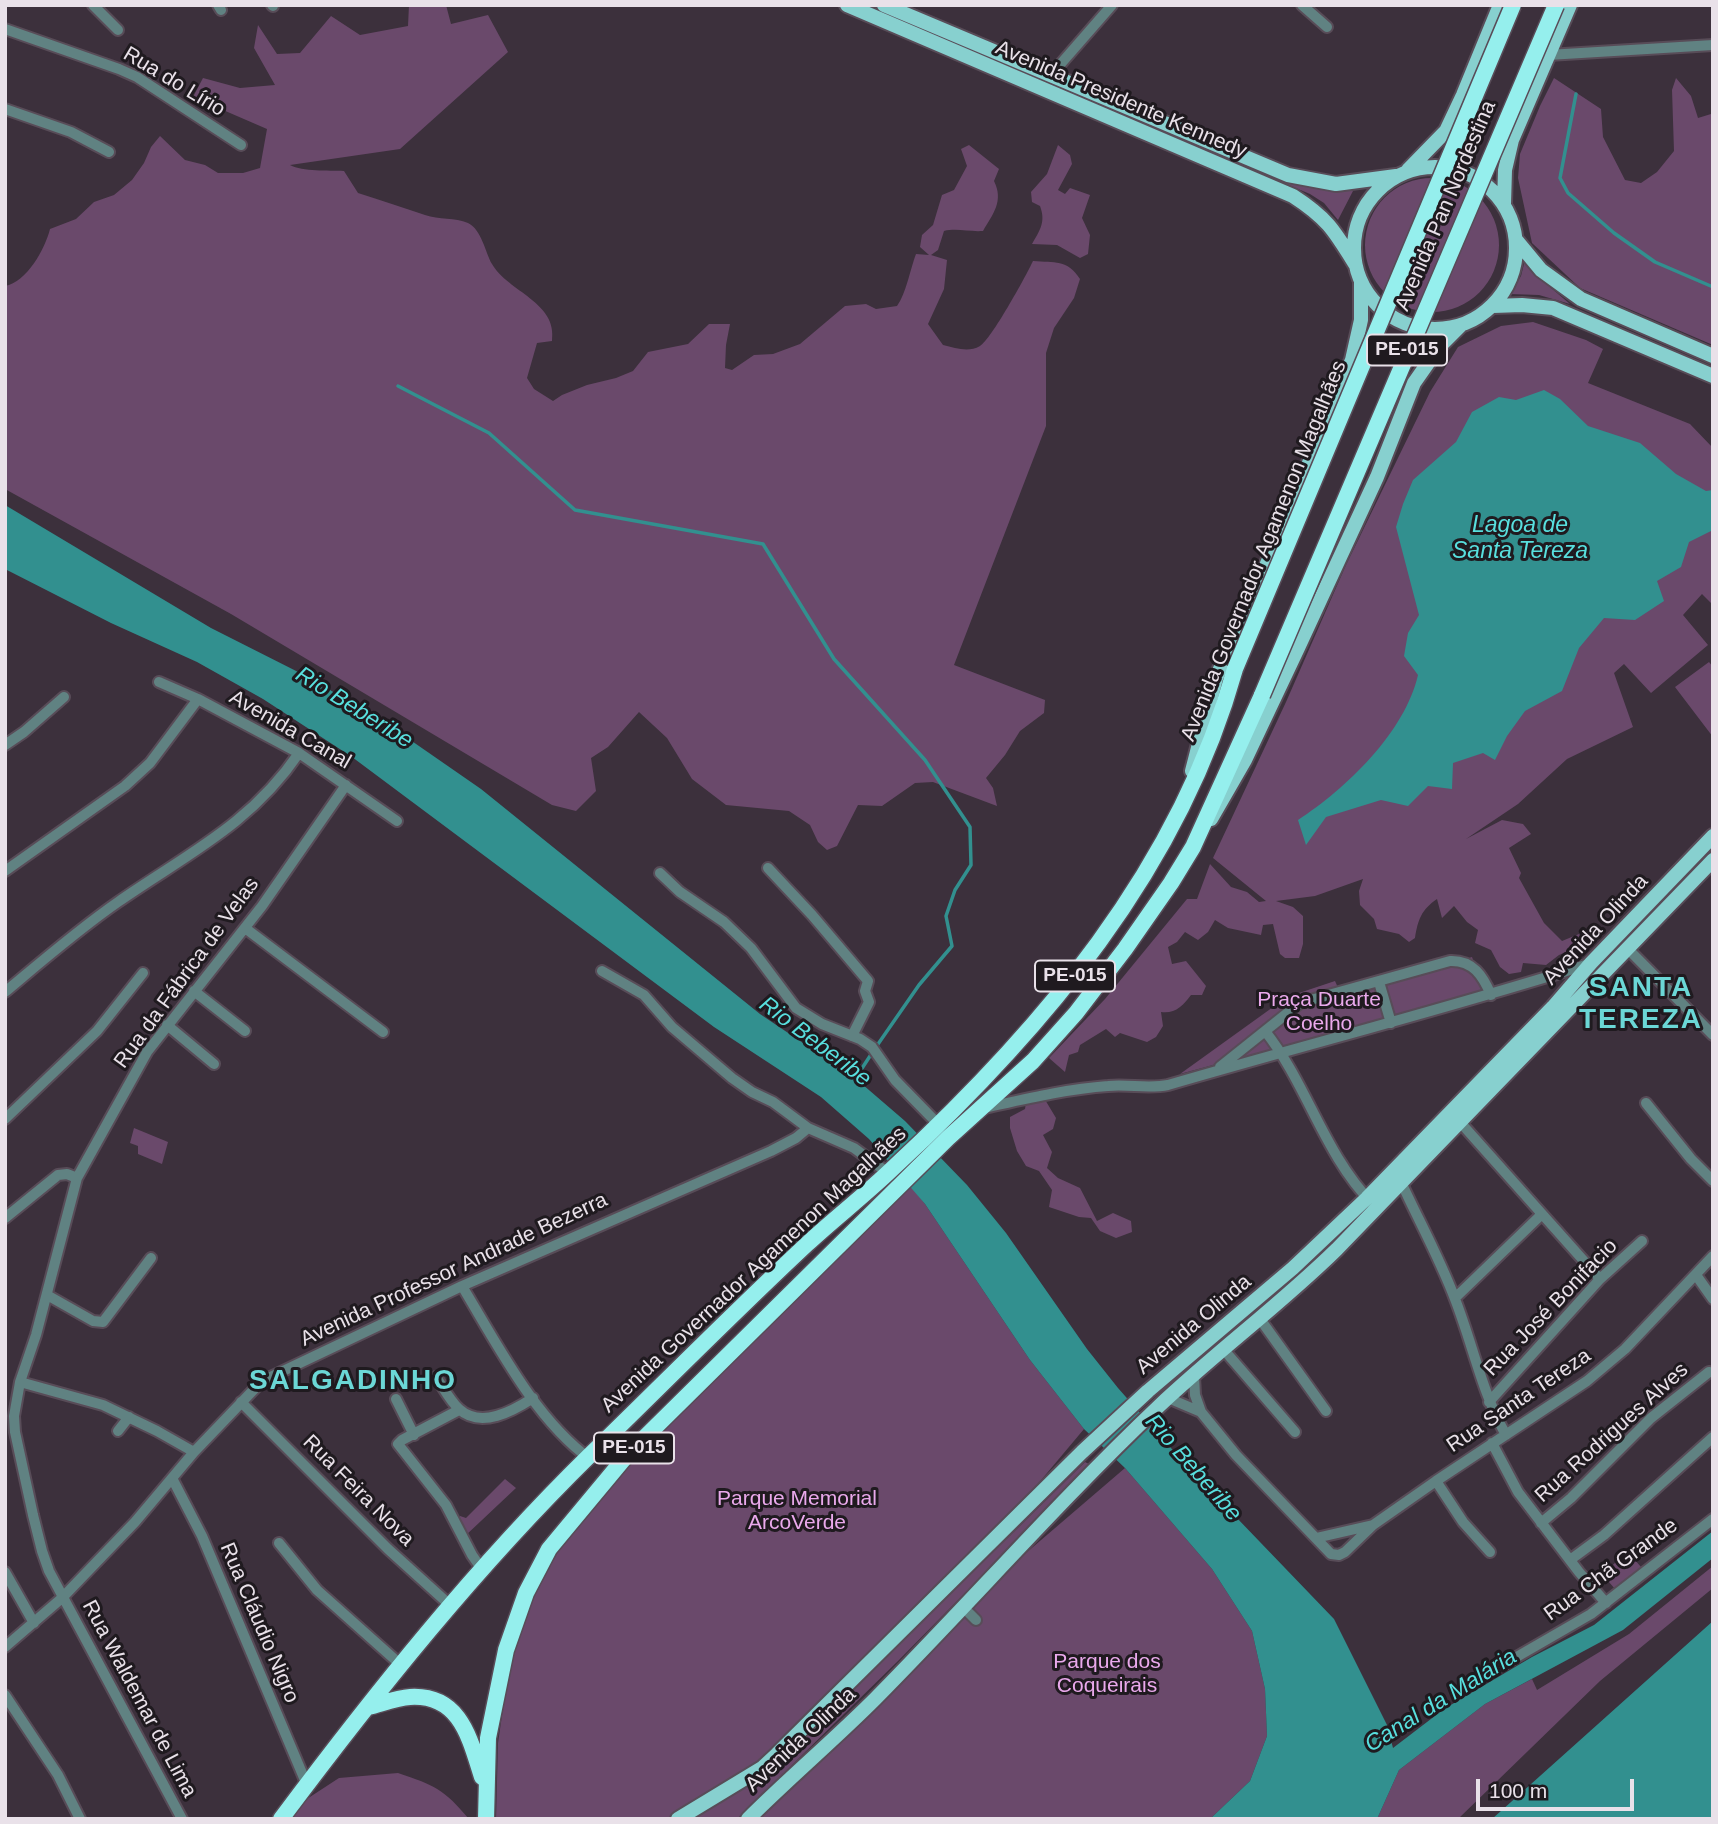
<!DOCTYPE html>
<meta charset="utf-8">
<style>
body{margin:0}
#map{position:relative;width:1718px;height:1824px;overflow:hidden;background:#3c303c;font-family:Helvetica,sans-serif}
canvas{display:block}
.frame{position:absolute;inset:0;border:7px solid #e9e1e9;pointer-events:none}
.scale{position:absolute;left:1476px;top:1779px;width:158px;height:32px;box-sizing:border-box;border:4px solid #e9e1e9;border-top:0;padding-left:9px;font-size:21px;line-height:24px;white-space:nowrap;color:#e9e1e9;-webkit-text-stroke:5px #1f1a1f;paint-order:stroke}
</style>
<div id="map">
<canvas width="1718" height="1824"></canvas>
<div class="frame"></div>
<div class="scale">100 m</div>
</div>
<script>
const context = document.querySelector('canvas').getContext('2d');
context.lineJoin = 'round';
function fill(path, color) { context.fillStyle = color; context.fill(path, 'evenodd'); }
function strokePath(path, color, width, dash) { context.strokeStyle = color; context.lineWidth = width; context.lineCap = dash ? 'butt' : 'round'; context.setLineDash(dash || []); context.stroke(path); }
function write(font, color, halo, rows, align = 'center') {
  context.font = font + ' Helvetica,sans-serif'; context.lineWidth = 6; context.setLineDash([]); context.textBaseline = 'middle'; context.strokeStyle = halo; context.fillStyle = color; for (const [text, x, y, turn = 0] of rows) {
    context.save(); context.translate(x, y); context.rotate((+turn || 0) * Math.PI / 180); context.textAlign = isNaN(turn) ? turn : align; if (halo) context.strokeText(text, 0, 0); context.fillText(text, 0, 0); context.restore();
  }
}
const green = new Path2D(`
 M409,5H446L451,24L488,15L508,52L400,149L290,165C303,172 328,170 344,171L358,193C381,200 403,208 425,215C439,220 455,217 468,223C482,230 485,252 492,264C508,292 558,302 552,341L537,343L527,378L534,389L553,401L562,395L587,385L616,378L633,371L648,352L688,344L709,324H730L726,345L725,368L732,370L754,355L773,354L800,344L845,306L866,304L876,309L897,306C906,294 910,270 916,254L929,255L920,247L922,235L933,225L942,195L954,190L967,166L961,149L969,145L999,169L994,181C1004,201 993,214 983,231C969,232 957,228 944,231L938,250L931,255L947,260L944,289L928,324L943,345C956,348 968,353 980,346C991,340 1026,276 1033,261C1055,263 1067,259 1080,279L1074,298L1054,328L1046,353V426L954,665L1045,700L1044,713L1020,731L1005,755L986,778L993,788L997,806L933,782L915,783L882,806L858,805L837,846L827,850L818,842L810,825L789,811L726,805L692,779L667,738L639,712L608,747L591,758L596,791L576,811L552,805L231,614L5,489V286C27,282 45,249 50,229L76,219L94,202L114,195L132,180L144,163L151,147L160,136L185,160L205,165L218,173H243L260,168L267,129L193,97L203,78L240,88L275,85L254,48L258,25L277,54L300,53L331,16L360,35L408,26Z
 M1554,78L1601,109L1603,137L1625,180L1641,183L1657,172L1674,151L1672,90L1676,78L1691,96L1698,118L1711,114V80L1713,79V345L1580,288L1532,243L1518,178L1520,154L1540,106Z
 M1156,124L1302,185L1329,190L1353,191L1338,220L1324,203L1310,194L1154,129Z
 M1058,145L1070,155L1072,164L1058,190L1065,194L1070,188L1090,195L1082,218L1090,235L1088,254L1080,258L1057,245L1032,244C1040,230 1046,222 1040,206L1032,202L1031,192L1047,174Z
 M1365 245a67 67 0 1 1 134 0a67 67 0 1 1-134 0Z
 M1525,260L1537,276L1570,304L1539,295L1510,294L1521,276Z
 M1533,322L1586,340L1603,349L1588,383L1690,424L1713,448V605L1702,594L1683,615L1708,645L1651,693L1624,664L1614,673L1633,727L1567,759L1518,804L1466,839L1502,820L1523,824L1531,834L1509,848L1521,873L1519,878L1544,923L1562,941L1579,934L1587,944L1559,955L1546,965L1523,963L1521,972L1509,974L1500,967L1491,950L1475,943L1478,930L1467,922L1454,906L1442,918L1437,899C1421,910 1418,920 1415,938L1409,942L1399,934L1377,929L1374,919L1360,905L1359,891L1363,879L1315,896L1276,901L1293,907L1303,916V944L1299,958H1285L1280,954L1273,924L1263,925L1261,935L1228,928L1215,920L1208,932L1198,940L1185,932L1177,942L1168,947L1172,964L1186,961L1206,986L1202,995H1191C1183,1006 1175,1014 1161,1012L1163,1026L1156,1037L1147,1042L1120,1033L1115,1037L1106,1029L1080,1045L1078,1052L1069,1055L1065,1072L1049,1058L1105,999L1187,899H1197L1210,864L1231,887L1247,892L1259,902L1266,901L1213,858L1286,702L1346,565L1430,392L1458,347L1501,326Z
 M1709,662L1713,667V737L1675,687Z
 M1472,957L1484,992L1180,1074L1287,997L1335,981L1340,992L1365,990Z
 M1044,1098L1056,1118L1053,1129L1043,1135L1052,1152L1047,1168L1058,1178L1080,1188L1097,1221L1113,1213L1131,1221L1132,1232L1116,1238L1100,1231L1091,1218L1079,1217L1049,1207L1052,1190L1039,1171L1026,1166L1017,1151L1010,1128V1117L1025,1109L1026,1102Z
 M134,1128L168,1142L162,1164L138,1154V1146L130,1143Z
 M908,1182L925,1204L1030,1360L1084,1429L1011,1516L766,1760L670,1819H496L498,1743L516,1617L541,1559L629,1458Z
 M1085,1462L1091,1465L898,1661L737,1819H687L791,1750Z
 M1125,1468L1212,1569L1252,1631L1265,1689L1267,1736L1250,1781L1210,1819H759L963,1607Z
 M505,1479L516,1488L464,1537L459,1523L460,1516L466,1518Z
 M1628,1552L1641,1567L1615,1589L1602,1574Z
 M1713,1566V1588L1600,1681L1458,1819H1377L1399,1770L1485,1704L1532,1679L1537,1690L1629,1634Z
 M398,1773C434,1785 444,1789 469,1819H285L293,1808L339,1778Z`);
const water = new Path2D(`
 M1544,390L1560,399L1588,426L1640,443L1676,474L1706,491L1713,490V530L1689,542L1681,567L1657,581L1664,601L1635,620L1604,618L1579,648L1562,691L1525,711L1507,736L1495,760L1483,753L1453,763L1452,789L1428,786L1408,806L1381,800L1326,817L1306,845L1298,820C1346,789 1405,732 1418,675L1404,656L1408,633L1419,615L1396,527L1403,504L1413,480L1456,442L1472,412L1499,397L1516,400Z
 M5,505L211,628L310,678L393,728L481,789L760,1014L855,1078L905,1121L967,1185L1006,1233L1087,1349L1118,1388L1186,1465L1334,1619L1387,1725L1393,1748L1444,1709L1532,1657L1594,1625L1713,1531V1558L1623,1630L1485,1704L1399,1770L1377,1819H1210L1250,1781L1267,1736L1265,1689L1252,1631L1212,1569L1125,1468L1084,1429L1030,1360L925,1204L869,1139L821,1097L714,1027L352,757L263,699L197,662L111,623L5,569Z
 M1713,1621V1819H1492Z`);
const stream = new Path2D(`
 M1576,94L1560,178L1568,193L1614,233L1655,262L1713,287
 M398,386L489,433L575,510L763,544L834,659L925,760L970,827L971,865L955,890L946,916L952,946L919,985L876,1047
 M853,1082L872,1053`);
const minor = new Path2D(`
 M93,5L118,30
 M218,5L221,10
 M272,5L273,6
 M1302,5L1327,27
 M5,29L119,69L137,77L241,145
 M1548,55L1713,45
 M1051,75L1112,5
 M5,109L71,132L109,152
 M159,682L198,699L299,753L397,821
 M5,745L24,732L64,697
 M768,868L812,915L868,981L865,991L869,1002L852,1036
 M5,871L125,786L150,763L198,699
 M660,873L680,892L724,922L751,948L796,1008L822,1024L860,1039L872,1047L895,1080L938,1124
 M245,928L383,1032
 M1628,949L1713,1035
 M602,971L644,995L672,1027L732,1078L752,1092L773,1102L808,1128L854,1148L888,1173
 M1379,982L1391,1023
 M194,991L245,1031
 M5,992C42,961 79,929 118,902C187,854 250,825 299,753
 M167,1025L214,1064
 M1265,1031C1307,1084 1324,1154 1372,1203
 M1220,1067L1300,1003L1450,961C1473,960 1483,976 1491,995
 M1646,1103L1691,1159L1713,1181
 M984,1108C1025,1099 1066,1089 1108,1086C1128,1084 1149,1089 1168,1085C1308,1044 1450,1008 1589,964
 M5,1119L97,1031L143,973
 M1460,1122L1600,1279
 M1401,1182C1419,1221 1440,1259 1455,1299C1473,1345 1482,1393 1506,1435
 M5,1218L58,1175L67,1174L77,1178
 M1696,1275L1713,1299
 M462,1286C497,1344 535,1419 590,1459
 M47,1295L93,1321L103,1322L151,1258
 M1455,1298L1542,1214
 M1260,1319L1326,1411
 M1224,1350L1295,1432
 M1194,1376L1195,1395L1201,1412L1236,1455L1331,1554L1339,1555L1345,1552L1373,1525L1436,1481L1587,1381L1625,1349L1713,1256
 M436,1377C443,1387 450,1401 459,1409C481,1429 513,1411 533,1398
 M20,1382L103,1405L157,1431L194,1452
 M1168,1398L1201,1412
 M396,1399L414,1435
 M241,1402L388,1549L451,1606
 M1489,1402L1600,1279L1642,1241
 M459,1410L402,1440L398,1444L446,1505L472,1555L481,1568
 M118,1431L129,1417
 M1492,1443L1518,1492L1579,1572L1606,1603
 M172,1478L202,1536L307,1785
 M1436,1481L1463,1522L1490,1552
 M1541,1523L1571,1498L1651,1418L1709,1372
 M1316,1538L1373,1525
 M279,1543L317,1590L401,1665
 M1570,1560L1604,1535L1713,1437
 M5,1572L34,1623
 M963,1607L976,1620
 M5,1647L62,1598L135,1522L194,1452L262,1381L462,1286L771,1151L796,1138L808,1128
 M1494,1670L1591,1614L1713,1519
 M5,1695L58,1775L80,1819
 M182,1819L49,1571L42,1551L33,1515L15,1432L14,1416L20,1382L36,1335L77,1178L147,1052L262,906L346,785`);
const major = new Path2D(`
 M847,5L1293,196C1327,218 1334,230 1355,264
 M884,5L1288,175L1336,184L1396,176
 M1354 248a81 81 0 1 1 162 0a81 81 0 1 1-162 0Z
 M1408,170L1446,131L1463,95L1500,5
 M1504,204L1505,170L1512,140L1570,5
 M1517,241L1541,270L1581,299L1713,356
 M1493,306L1522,305L1553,308L1713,376
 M1192,771L1216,678L1256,590L1352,360L1361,320V282
 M1211,819L1245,760L1298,648L1377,477L1414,383L1440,346L1460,326
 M678,1819L762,1768L777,1754L1082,1452L1148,1391L1293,1268L1367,1198L1553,1007L1591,963L1713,836
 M748,1819C789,1778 834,1740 875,1699C970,1603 1060,1500 1158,1407C1216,1352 1280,1305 1337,1249L1713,860`);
const highway = new Path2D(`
 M368,1707C381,1704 396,1698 410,1697C461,1694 470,1740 482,1777
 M281,1819C376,1692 476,1567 590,1455C662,1385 733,1313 807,1244C835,1218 865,1195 892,1169C1042,1030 1179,870 1235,669
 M486,1819L488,1738L506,1650L526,1593L549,1549L628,1454L948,1138L1033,1061L1076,1013L1125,949L1171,883L1193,847L1262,695`);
const highwayBridge = new Path2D(`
 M1235,669L1513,5
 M1262,695L1556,5`);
const shields = [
 [1407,350,80],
 [1075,976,80],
 [634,1448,80]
];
const shieldNames = [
 ["PE-015",1407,350],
 ["PE-015",1075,976],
 ["PE-015",634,1448]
];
const streetNames = [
 ["Rua do Lírio",174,82,31],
 ["Avenida Presidente Kennedy",1121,100,23],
 ["Avenida Pan Nordestina",1446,206,-67],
 ["Avenida Governador Agamenon Magalhães",1264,551,-68],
 ["Avenida Canal",290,730,30],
 ["Avenida Olinda",1596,930,-47],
 ["Rua da Fábrica de Velas",187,973,-54],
 ["Avenida Professor Andrade Bezerra",454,1270,-25],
 ["Avenida Governador Agamenon Magalhães",754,1270,-43],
 ["Rua José Bonifacio",1551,1308,-46],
 ["Avenida Olinda",1194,1325,-40],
 ["Rua Santa Tereza",1519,1401,-34],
 ["Rua Rodrigues Alves",1612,1433,-42],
 ["Rua Feira Nova",358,1491,45],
 ["Rua Chã Grande",1611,1570,-36],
 ["Rua Cláudio Nigro",259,1623,67],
 ["Rua Waldemar de Lima",139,1699,62],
 ["Avenida Olinda",801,1740,-43]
];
const parkNames = [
 ["Praça Duarte",1319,1000],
 ["Coelho",1319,1024],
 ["Parque Memorial",797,1499],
 ["ArcoVerde",797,1523],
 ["Parque dos",1107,1662],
 ["Coqueirais",1107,1686]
];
const waterNames = [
 ["Lagoa de",1520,526],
 ["Santa Tereza",1520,552],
 ["Rio Beberibe",354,708,32],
 ["Rio Beberibe",815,1042,37],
 ["Rio Beberibe",1193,1468,49],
 ["Canal da Malária",1441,1701,-32]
];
const districtNames = [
 ["SANTA",1641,988],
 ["TEREZA",1641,1020],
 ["SALGADINHO",353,1381]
];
fill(green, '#6a496b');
fill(water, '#32908f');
strokePath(stream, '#32908f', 3.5);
strokePath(minor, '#584c58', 14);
strokePath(major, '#584c58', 18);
strokePath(highway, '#584c58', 19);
strokePath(minor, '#608282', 10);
strokePath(major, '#87d0cf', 14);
strokePath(highway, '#95efed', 16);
strokePath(highwayBridge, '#584c58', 19, []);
strokePath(highwayBridge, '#95efed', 16);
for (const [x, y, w] of shields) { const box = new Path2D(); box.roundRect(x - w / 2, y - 15.5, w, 31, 5); context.fillStyle = '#1f1a1f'; context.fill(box); strokePath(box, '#e9e1e9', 2); }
write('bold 19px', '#e9e1e9', null, shieldNames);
write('21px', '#e9e1e9', '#1f1a1f', streetNames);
write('21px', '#eaa9ec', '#1f1a1f', parkNames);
write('italic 23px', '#58dfde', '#1f1a1f', waterNames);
context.letterSpacing = '2px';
write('bold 28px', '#6bd7d6', '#1f1a1f', districtNames);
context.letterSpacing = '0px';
</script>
